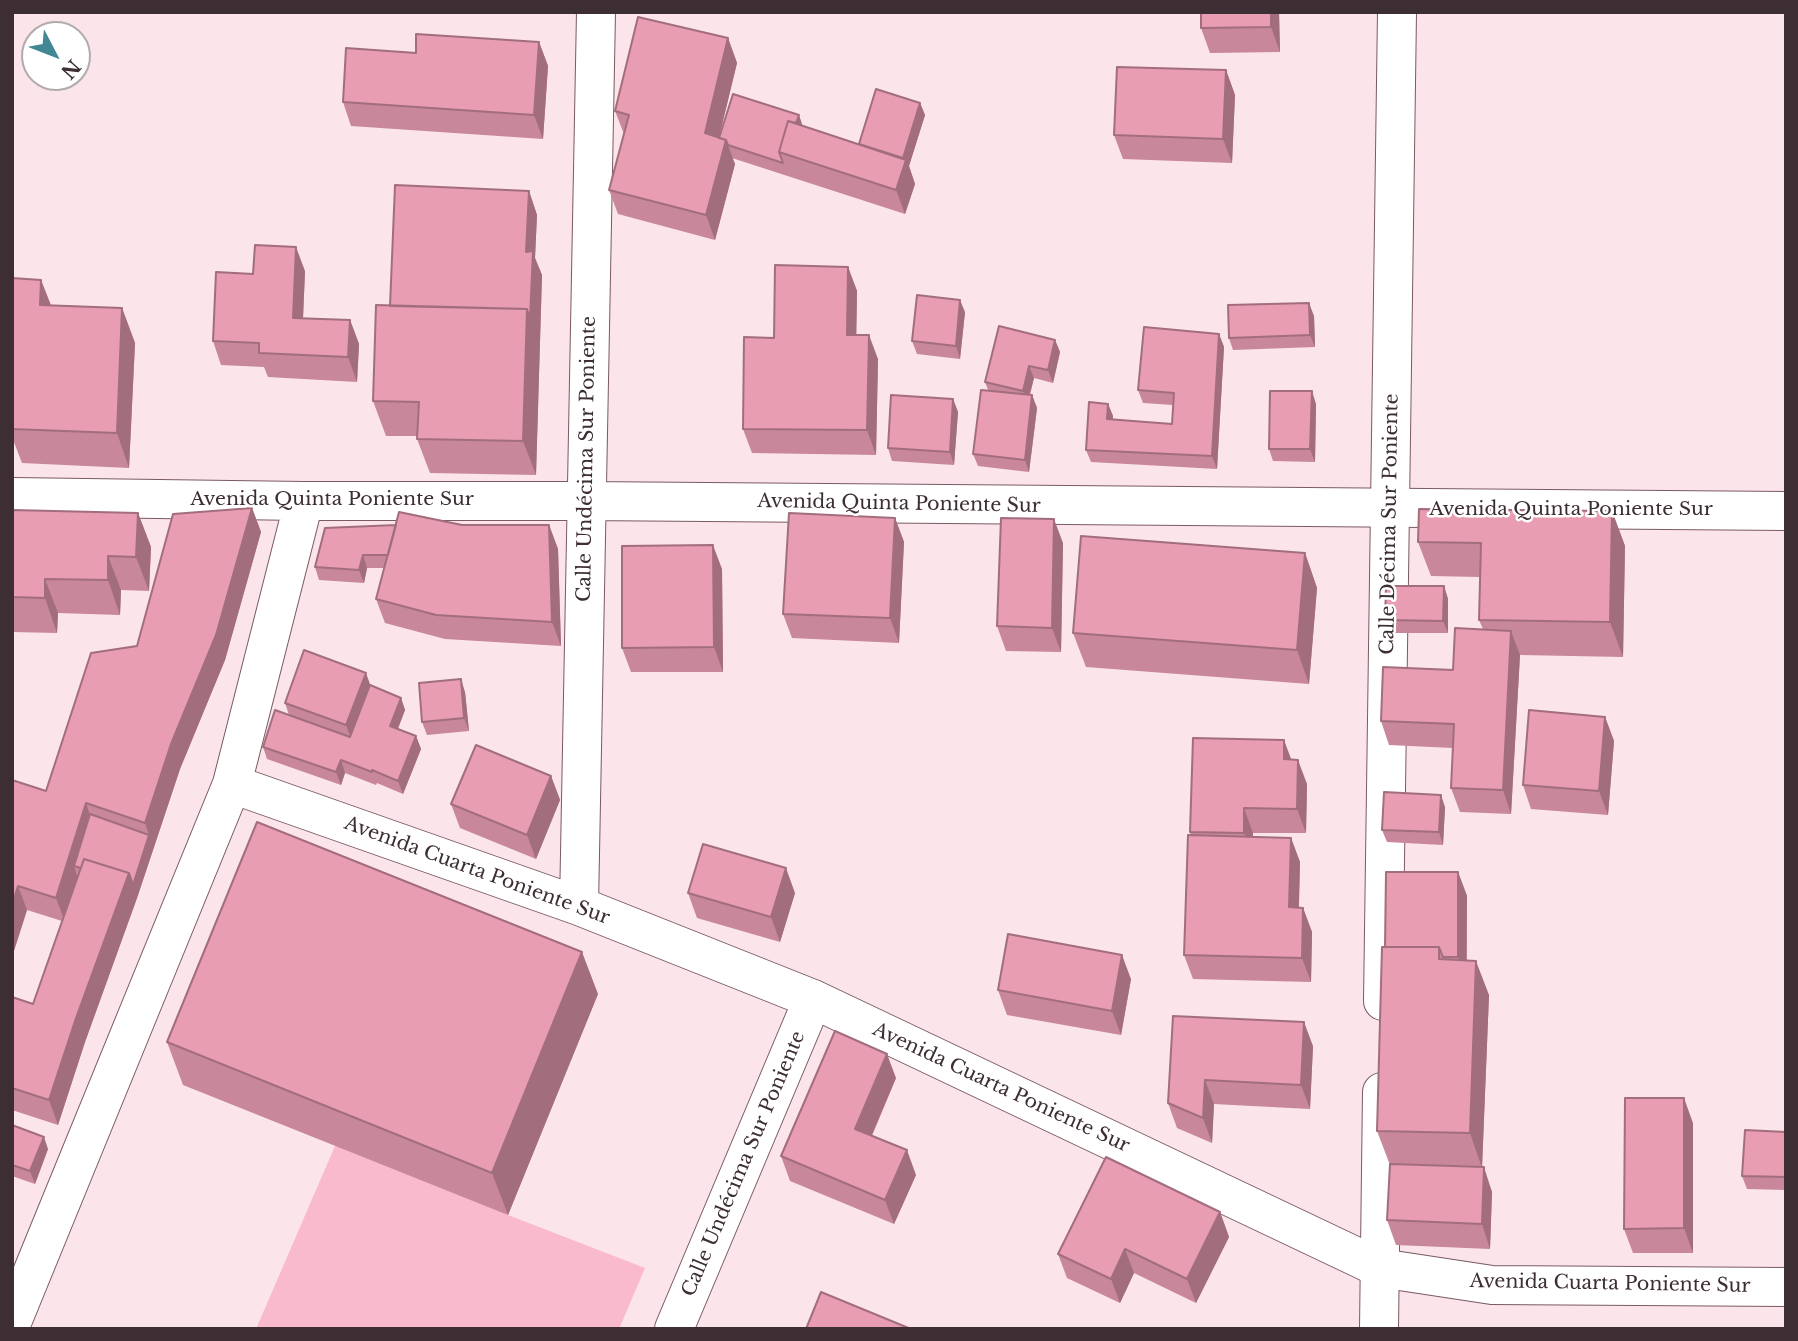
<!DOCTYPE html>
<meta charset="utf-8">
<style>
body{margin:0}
#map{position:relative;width:1798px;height:1341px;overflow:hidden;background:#fbe4ea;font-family:"Libre Baskerville",serif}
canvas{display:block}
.frame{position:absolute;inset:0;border:14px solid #3c2e32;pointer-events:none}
.north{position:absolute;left:21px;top:21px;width:70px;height:70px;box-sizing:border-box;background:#fff;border:2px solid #b1abad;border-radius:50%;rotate:132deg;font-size:19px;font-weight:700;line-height:28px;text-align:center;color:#3c2e32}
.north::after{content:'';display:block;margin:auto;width:24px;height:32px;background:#428894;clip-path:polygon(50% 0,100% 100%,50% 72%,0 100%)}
</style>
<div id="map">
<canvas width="1798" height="1341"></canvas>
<div class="frame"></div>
<div class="north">N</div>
</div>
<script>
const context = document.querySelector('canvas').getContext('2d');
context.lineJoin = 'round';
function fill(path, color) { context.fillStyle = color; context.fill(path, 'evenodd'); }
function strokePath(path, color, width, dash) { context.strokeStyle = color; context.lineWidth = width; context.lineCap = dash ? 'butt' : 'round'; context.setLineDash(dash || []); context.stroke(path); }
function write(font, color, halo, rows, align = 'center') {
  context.font = font + ' "Libre Baskerville",serif'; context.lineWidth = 5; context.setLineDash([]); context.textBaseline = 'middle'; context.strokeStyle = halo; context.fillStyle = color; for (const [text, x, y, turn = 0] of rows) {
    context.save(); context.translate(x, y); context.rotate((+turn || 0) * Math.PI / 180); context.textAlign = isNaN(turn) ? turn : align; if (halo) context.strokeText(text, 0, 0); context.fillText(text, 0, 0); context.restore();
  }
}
const green = new Path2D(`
 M338,1139L508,1215L645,1268L619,1329H256Z`);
const minor = new Path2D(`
 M12,497L304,501H586L1786,511
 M232,784L579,906L813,999L1380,1268L1492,1285L1786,1287
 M579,906L596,12
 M12,1322L232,784L304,501
 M674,1329L813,999`);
const tertiary = new Path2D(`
 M1383,1001L1397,12
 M1379,1329L1382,1092`);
const wall = new Path2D(`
 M1279,12L1280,52L1210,53L1201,28Z
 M728,38L737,63L719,137L799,115L802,126L859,144L920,103L925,115L909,166L915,184L905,214L732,158L735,164L715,240L618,214L609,190L624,134L615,111Z
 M539,42L548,66L543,139L351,126L343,102L416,53Z
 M1226,70L1235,95L1232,163L1123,159L1114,135Z
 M529,191L537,215L535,258L542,275L536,475L430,473L417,439V436H386L373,401L390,306Z
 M848,267L857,291L856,335L878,359L876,455L752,453L743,429L774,338Z
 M305,271L303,318L350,320L359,344L357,382L268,377L264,367L221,365L213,341L253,274Z
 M12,278L41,280L51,305L122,308L135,343L129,468L22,463L12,437Z
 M965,312L960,359L917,354L912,341Z
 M1314,316L1315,347L1233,350L1229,338Z
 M1219,334L1224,347L1217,469L1091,462L1086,450L1108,404L1113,416V420L1172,424L1173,405L1143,403L1138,390Z
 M1055,340L1060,352L1053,383L1034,378L1030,395H1032L1037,408L1029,472L978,466L973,454L988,390L985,382Z
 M953,399L958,412L954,465L892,461L888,448Z
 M1316,404L1315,462L1273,461L1269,449Z
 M252,508L261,532L225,660L180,769L137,898L85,1042L58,1125L12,1110V997L33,1004L62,921L27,910L12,957V780L46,791L137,646Z
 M12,510L138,513L151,547L149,591L121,590L120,615L58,613L57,633L12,632Z
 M1612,511L1625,546L1623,657L1520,655L1511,814L1460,812L1451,788L1453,748L1389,745L1381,721L1453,670L1483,629L1479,620L1480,577L1431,576L1418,542Z
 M895,518L904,542L899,643L792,638L783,614Z
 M462,525H549L558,549L561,646L445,639L385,623L376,599L384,568H367L364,583L319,580L315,567Z
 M1063,543L1061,652L1006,651L997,626Z
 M1305,553L1317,588L1309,684L1086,667L1073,633Z
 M722,569L723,672H631L622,648Z
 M1444,586L1448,599V633H1390L1385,620Z
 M370,685L401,698L405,710L398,729L416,736L421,749L403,794L377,783L376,785L345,773L341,785L267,759L263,747L289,715L285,703Z
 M465,692L469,731L427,735L422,722Z
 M1605,717L1614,741L1608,815L1531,809L1523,785Z
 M1292,760L1307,784L1306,833H1253V837L1291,838L1300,862L1299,908H1303L1312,932L1311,982L1193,979L1184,955L1191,835L1190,832Z
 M551,776L560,800L536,859L460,828L451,804Z
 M1445,807L1443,845L1387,842L1382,830Z
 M1458,872L1467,896V960L1489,995L1482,1167L1492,1192L1490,1249L1396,1245L1387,1220L1390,1165L1377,1131L1385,947Z
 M688,893H795L780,942L697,918Z
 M1131,979L1121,1035L1007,1015L998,990Z
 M598,994L508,1215L183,1085L167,1042Z
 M1173,1016L1313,1046L1310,1109L1214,1104L1212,1143L1177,1128L1168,1103Z
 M896,1078L872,1136L916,1175L894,1224L790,1181L781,1156Z
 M1693,1123V1253H1633L1624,1229Z
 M12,1125L48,1149L35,1184L12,1176Z
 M1786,1132V1190L1747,1189L1742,1176Z
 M1220,1212L1229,1237L1196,1303L1134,1273L1120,1303L1067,1278L1058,1254Z`);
const shadedWall = new Path2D(`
 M1271,12H1279L1280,52L1271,27Z
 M728,38L737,63L714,158L705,133Z
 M539,42L548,66L543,139L534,115Z
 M1226,70L1235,95L1232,163L1223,139Z
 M920,103L925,115L909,166L915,184L905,214L896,190L900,168Z
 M799,115L803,127L786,154Z
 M726,140L735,164L715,240L706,215Z
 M529,191L537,215L535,258L542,275L536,475L523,441L526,252Z
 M296,247L305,271L302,342L293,318Z
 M848,267L857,291L856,359L847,335Z
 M41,280L54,314L40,305Z
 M960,300L965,312L960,359L956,346Z
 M1309,303L1314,316L1315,347L1310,335Z
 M122,308L135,343L129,468L117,433Z
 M350,320L359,344L357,382L348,357Z
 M1219,334L1224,347L1217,469L1212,456Z
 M869,335L878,359L876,455L867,430Z
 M1055,340L1060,352L1053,383L1048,370Z
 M1029,366L1034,378L1027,404L1023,391Z
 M1312,391L1316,404L1315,462L1310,449Z
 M1032,395L1037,408L1029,472L1025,460Z
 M953,399L958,412L954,465L950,452Z
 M1108,404L1113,416L1111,432L1107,419Z
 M252,508L261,532L225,660L180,769L137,898L85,1042L58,1125L49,1100L76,1018L129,873L149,835L145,823Z
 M1612,511L1625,546L1623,657L1610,622Z
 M138,513L151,547L149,591L136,557Z
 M895,518L904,542L899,643L890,618Z
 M1054,519L1063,543L1061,652L1052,628Z
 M549,525L558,549L561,646L552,622Z
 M713,545L722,569L723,672L714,647Z
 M1305,553L1317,588L1309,684L1297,650Z
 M363,555L367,568L364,583L359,570Z
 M108,556L121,590L120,615L108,580Z
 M45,579L58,613L57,633L45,598Z
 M1444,586L1448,599V633L1443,621Z
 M1511,631L1520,655L1511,814L1503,790Z
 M366,673L375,698L355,750L346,725Z
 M461,679L465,692L469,731L464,718Z
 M401,698L405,710L394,738L390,726Z
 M1605,717L1614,741L1608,815L1599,791Z
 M416,736L421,749L403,794L398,781Z
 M1284,740L1293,764L1284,759Z
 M341,760L345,773L341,785L336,772Z
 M1298,760L1307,784L1306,833L1297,809Z
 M551,776L560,800L536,859L527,835Z
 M1441,795L1445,807L1443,845L1439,832Z
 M86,803L94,827L74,866L78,879L65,922L56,898Z
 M1244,808L1253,833L1252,858L1244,833Z
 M1291,838L1300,862L1298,932L1289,907Z
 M786,868L795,893L780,942L771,917Z
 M1458,872L1467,896L1466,981L1458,957Z
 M18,886L27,910L12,957V905Z
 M1303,908L1312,932L1311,982L1302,958Z
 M582,952L598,994L508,1215L492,1173Z
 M1122,955L1131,979L1121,1035L1112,1011Z
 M1476,961L1489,995L1482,1168L1470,1133Z
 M1304,1022L1313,1046L1310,1109L1301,1085Z
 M887,1054L896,1078L864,1153L855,1129Z
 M1205,1080L1214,1104L1212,1143L1203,1118Z
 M1684,1098L1693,1123V1253L1684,1228Z
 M44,1137L48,1149L35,1184L30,1171Z
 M907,1150L916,1175L894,1224L885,1200Z
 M1484,1167L1492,1192L1490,1249L1482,1224Z
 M1220,1212L1229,1237L1196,1303L1187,1279Z
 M1125,1249L1134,1273L1120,1303L1111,1279Z`);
const building = new Path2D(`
 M1201,12H1271V27L1201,28Z
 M638,17L728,38L705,133L726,140L706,215L609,190L629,115L615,111Z
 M416,34L539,42L534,115L343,102L346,48L416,53Z
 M1117,67L1226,70L1223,139L1114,135Z
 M876,89L920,103L903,158L859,144Z
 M733,94L799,115L796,123L788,121L779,152L783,163L728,145L726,140L719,138Z
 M788,121L906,160L896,190L779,152Z
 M395,185L529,191L526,252L533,251L530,319L527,309L390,306Z
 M255,245L296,247L293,318L350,320L348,357L259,353V343L213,341L216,272L253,274Z
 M775,265L848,267L847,335H869L867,430L743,429L744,337L774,338Z
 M12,278L41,280L40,305L122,308L117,433L12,429Z
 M917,295L960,300L956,346L912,341Z
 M1309,303L1310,335L1229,338L1228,305Z
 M376,305L527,309L523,441L417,439L419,402L373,401Z
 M999,326L1055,340L1048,370L1029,366L1023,391L985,382Z
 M1144,327L1219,334L1212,456L1086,450L1089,402L1108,404L1107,419L1172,424L1174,393L1138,390Z
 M981,390L1032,395L1025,460L973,454Z
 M1270,391H1312L1310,449H1269Z
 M891,395L953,399L950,452L888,448Z
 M252,508L216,635L171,744L145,823L86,803L56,898L18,886L12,905V780L46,791L91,653L137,646L173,514Z
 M1419,509L1612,511L1610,622L1479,620L1481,543L1418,542Z
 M12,510L138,513L136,557L108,556V580L45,579V598L12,597Z
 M399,512L462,525H549L552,622L436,615L376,599Z
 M789,513L895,518L890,618L783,614Z
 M1001,518L1054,519L1052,628L997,626Z
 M396,525L388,555H363L359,570L315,567L325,528Z
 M1081,536L1305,553L1297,650L1073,633Z
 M713,545L714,647L622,648V546Z
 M1386,586H1444L1443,621L1385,620Z
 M1455,628L1511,631L1503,790L1451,788L1454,724L1381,721L1383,667L1453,670Z
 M304,650L366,673L346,725L285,703Z
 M461,679L464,718L422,722L419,683Z
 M370,685L401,698L390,726L416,736L398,781L372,770V772L341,760L336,772L263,747L275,710L350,737Z
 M1529,710L1605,717L1599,791L1523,785Z
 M1193,738L1284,740V759L1298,760L1297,809L1244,808V833L1190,832Z
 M476,745L551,776L527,835L451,804Z
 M1384,792L1441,795L1439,832L1382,830Z
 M90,814L149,835L133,885L129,873L84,859L81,868L74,866Z
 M257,822L582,952L492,1173L167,1042Z
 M1188,835L1291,838L1289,907L1303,908L1302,958L1184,955Z
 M703,844L786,868L771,917L688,893Z
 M84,859L129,873L76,1018L49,1100L12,1088V997L33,1004Z
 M1386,872H1458V957H1443L1439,947H1385Z
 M1008,934L1122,955L1112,1011L998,990Z
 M1382,947H1439V959L1476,961L1470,1133L1377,1131Z
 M1173,1016L1304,1022L1301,1085L1205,1080L1203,1118L1168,1103Z
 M835,1031L887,1054L855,1129L907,1150L885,1200L781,1156Z
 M1625,1098H1684V1228L1624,1229Z
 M12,1125L44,1137L30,1171L12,1165Z
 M1745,1130L1786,1132V1177L1742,1176Z
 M1106,1157L1220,1212L1187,1279L1125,1249L1111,1279L1058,1254Z
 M1390,1164L1484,1167L1482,1224L1387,1220Z
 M821,1292L911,1329H806Z`);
const streetNames = [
 ["Calle Undécima Sur Poniente",587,459,-89],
 ["Avenida Quinta Poniente Sur",332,500],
 ["Avenida Quinta Poniente Sur",899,504,1],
 ["Avenida Quinta Poniente Sur",1571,510],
 ["Calle Décima Sur Poniente",1390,524,-89],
 ["Avenida Cuarta Poniente Sur",477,871,20],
 ["Avenida Cuarta Poniente Sur",1001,1088,25],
 ["Calle Undécima Sur Poniente",744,1164,-67],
 ["Avenida Cuarta Poniente Sur",1610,1284,1]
];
fill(green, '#fabacd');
strokePath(minor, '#7a5a63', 40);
strokePath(tertiary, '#7a5a63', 40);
strokePath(minor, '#fff', 38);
strokePath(tertiary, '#fff', 38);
fill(wall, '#c8879a');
fill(shadedWall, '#a26e7d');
fill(building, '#e89db3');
strokePath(building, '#a26e7d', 2);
write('19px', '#3c2e32', '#fff', streetNames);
</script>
